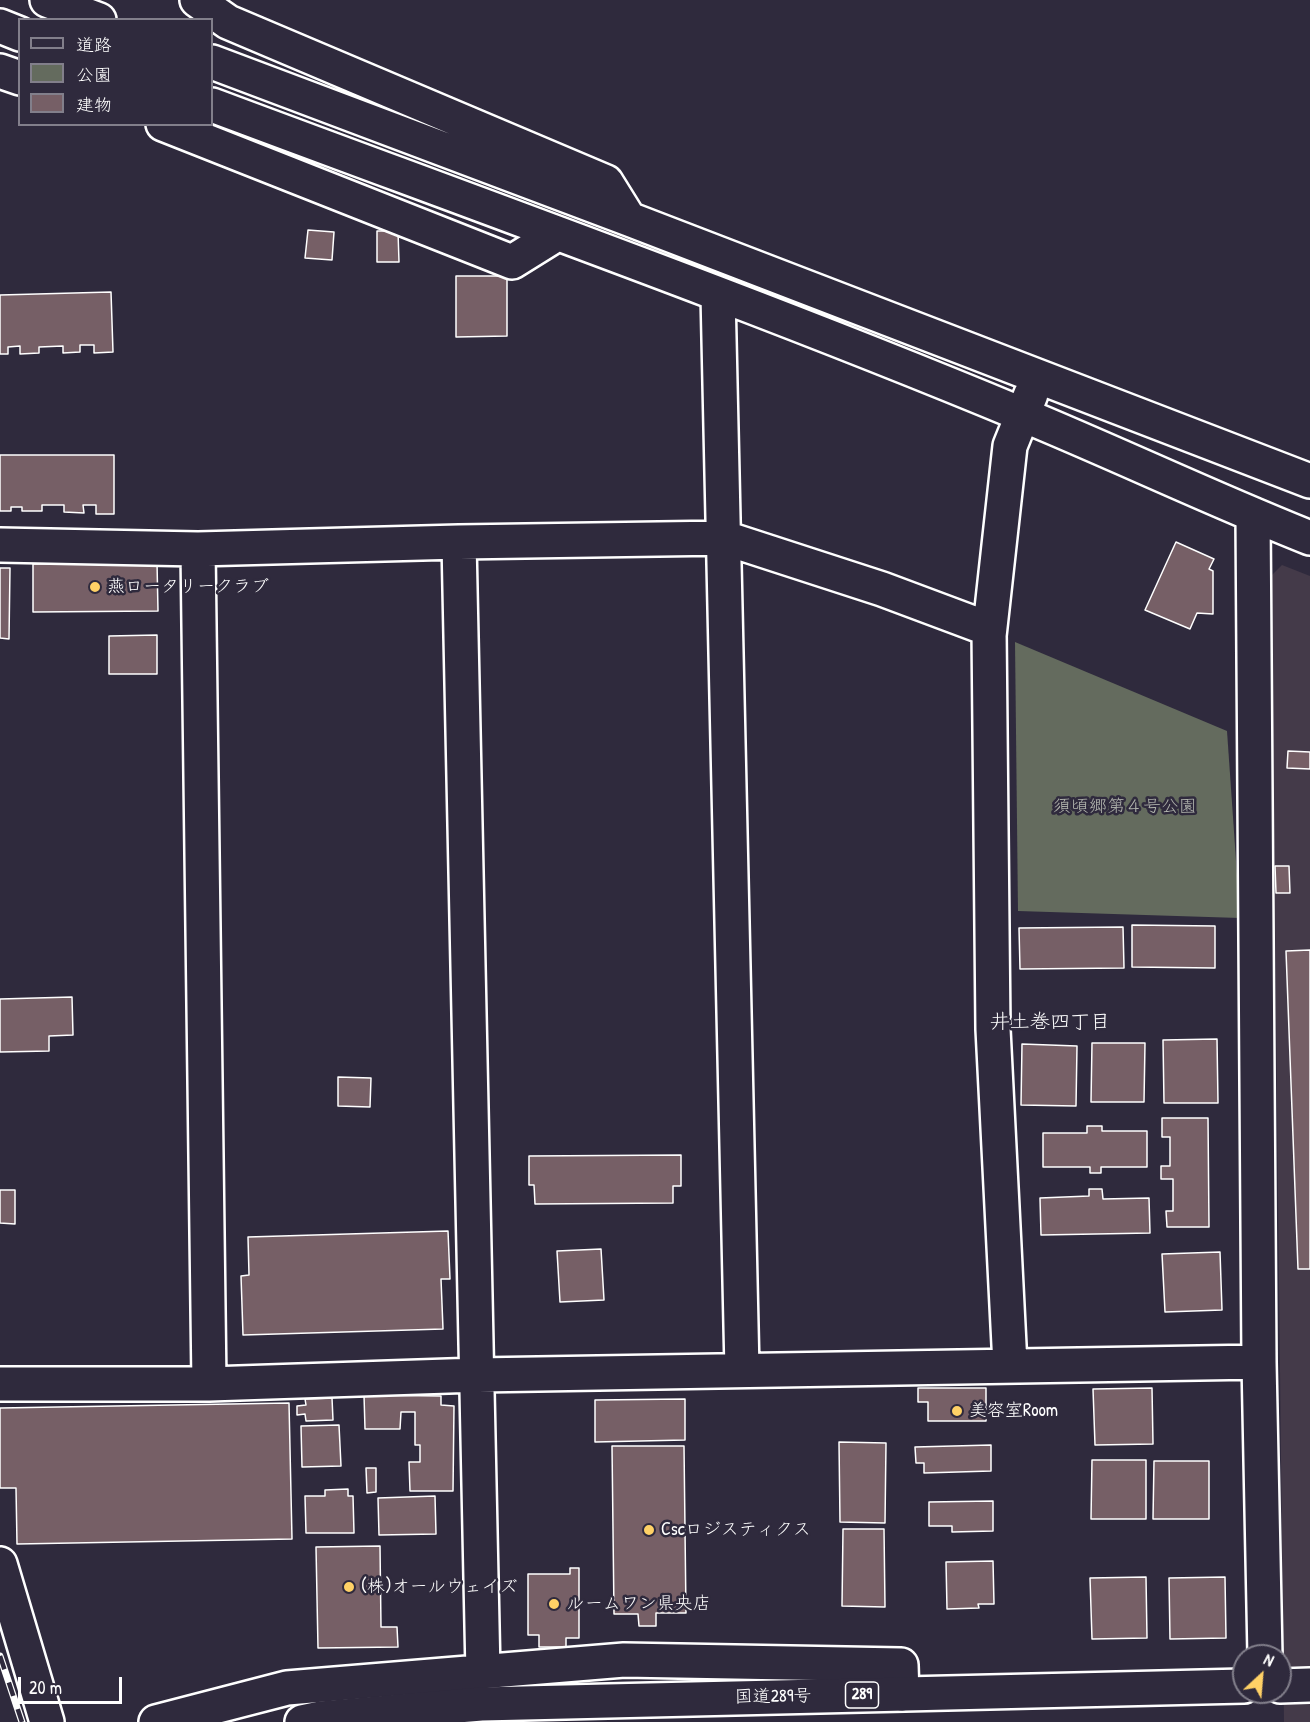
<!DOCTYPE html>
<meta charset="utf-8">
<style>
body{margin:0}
#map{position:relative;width:1310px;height:1722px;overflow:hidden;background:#2f2a3d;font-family:"Patrick Hand","Klee One",sans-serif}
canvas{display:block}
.legend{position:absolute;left:18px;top:18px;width:195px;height:108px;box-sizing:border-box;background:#2f2a3d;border:2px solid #827f8b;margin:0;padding:8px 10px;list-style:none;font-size:18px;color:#fff}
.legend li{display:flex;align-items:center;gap:12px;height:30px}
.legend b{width:30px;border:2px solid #827f8b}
.north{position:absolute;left:1232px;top:1644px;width:60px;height:60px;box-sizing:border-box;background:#2f2a3d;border:2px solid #827f8b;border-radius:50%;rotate:26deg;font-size:16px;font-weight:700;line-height:24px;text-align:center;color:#fff}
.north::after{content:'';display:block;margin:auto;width:21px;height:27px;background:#ffd166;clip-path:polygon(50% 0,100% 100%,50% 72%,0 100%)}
.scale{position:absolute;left:18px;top:1677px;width:104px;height:27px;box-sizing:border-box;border:3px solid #fff;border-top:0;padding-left:8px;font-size:18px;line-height:21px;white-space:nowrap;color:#fff;-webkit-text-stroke:4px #2f2a3d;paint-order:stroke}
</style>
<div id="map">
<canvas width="1310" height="1722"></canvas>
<ul class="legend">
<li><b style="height:8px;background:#2f2a3d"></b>道路</li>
<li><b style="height:16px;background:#646b5e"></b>公園</li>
<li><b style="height:16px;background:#765f66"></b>建物</li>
</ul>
<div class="north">N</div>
<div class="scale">20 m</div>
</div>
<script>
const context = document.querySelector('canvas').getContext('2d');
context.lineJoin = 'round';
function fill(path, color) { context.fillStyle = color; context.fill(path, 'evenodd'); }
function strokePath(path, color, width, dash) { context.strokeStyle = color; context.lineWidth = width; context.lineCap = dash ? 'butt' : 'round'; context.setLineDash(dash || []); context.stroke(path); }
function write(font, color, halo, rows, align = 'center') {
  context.font = font + ' "Patrick Hand","Klee One",sans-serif'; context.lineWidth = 5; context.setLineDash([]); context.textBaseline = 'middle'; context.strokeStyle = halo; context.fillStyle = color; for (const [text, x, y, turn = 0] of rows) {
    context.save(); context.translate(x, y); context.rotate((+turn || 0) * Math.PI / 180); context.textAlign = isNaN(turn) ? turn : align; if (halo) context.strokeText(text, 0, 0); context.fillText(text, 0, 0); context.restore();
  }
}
const built = new Path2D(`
 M1282,565L1310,576V1722H1284L1271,576Z`);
const green = new Path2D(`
 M1015,642L1227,731L1240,918L1018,911Z`);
const building = new Path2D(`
 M308,230L334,232L332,260L305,258Z
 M377,231H398L399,262H377Z
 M456,276H507V336L456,337Z
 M111,292L113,352L94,353V345H80V352L63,353V346L39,347V353L20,354V346L8,347V354H0V295Z
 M0,455H114V514H96V505H83L84,513L64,512V505H42V511H22V507H11V511H0Z
 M1176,542L1214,559L1209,569L1213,571V614L1197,613L1190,629L1145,610Z
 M157,562L158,611L33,612V564Z
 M0,568H10L9,639L0,638Z
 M157,635V674H109V636Z
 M1288,751L1310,752V769L1287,768Z
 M1275,866H1289L1290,893H1276Z
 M1132,925L1215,926V968L1132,967Z
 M1123,927L1124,968L1020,969L1019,928Z
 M1310,950V1269H1298L1286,951Z
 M72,997L73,1035L49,1036V1051L0,1052V999Z
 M1217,1039L1218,1103H1164L1163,1040Z
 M1092,1043H1145L1144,1102H1091Z
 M1022,1044L1077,1046L1076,1106L1021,1105Z
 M338,1077L371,1078L370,1107L338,1106Z
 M1162,1118H1208L1209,1227H1167L1166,1211H1173V1179H1161V1166H1170V1137H1162Z
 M1087,1126H1102V1131H1147V1167H1101V1173H1090V1167H1043V1133H1087Z
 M681,1155V1186H673V1203L535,1204L534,1185H529V1156Z
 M1089,1189H1102L1103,1199L1149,1198L1150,1233L1041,1235L1040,1198L1089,1196Z
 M0,1190H15V1224L0,1223Z
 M448,1231L450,1279H441L443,1329L243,1335L241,1276L249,1275L248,1237Z
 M601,1249L604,1300L560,1302L557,1251Z
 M1220,1252L1222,1310L1165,1312L1162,1254Z
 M918,1388H986V1421H928V1402H918Z
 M1152,1388L1153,1444L1095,1445L1093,1389Z
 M364,1395L441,1396V1405L454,1406L453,1491H410L409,1462H420V1445H415V1412H401L400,1429H365Z
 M332,1398L333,1420L306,1421L305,1414L297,1415V1406L306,1405L305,1399Z
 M685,1399V1440L595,1442V1400Z
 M289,1403L292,1539L17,1544L16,1488H0V1408Z
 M339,1425L341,1466L302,1467L301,1426Z
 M839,1442L886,1443L885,1523L840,1522Z
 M991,1445V1471L924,1473V1463H916L915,1447Z
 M612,1446H684L686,1613H656V1626H639L638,1614H614Z
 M1092,1460H1146V1519H1091Z
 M1154,1461H1209V1519H1153Z
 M366,1468H376V1492L367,1493Z
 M348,1489V1496H353L354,1533H306L305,1496H325V1490Z
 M435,1496L436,1534L379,1535L378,1498Z
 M993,1501V1531L952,1532V1526H929V1502Z
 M843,1529H884L885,1607L842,1606Z
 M380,1546L381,1627H397L398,1647L318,1648L316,1547Z
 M993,1561L994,1604H978L979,1608L947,1609L946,1562Z
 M570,1568H579V1638H566V1647H539V1635H528V1574H570Z
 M1146,1577L1147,1638L1092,1639L1090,1578Z
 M1225,1577L1226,1638L1170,1639L1169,1578Z`);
const minor = new Path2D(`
 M47,0L99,20
 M197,0L228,22L606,182L629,219
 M0,26L20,34
 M212,62L629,219L1310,481
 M0,71L20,78
 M212,105C482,206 754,303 1021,414C1118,454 1212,499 1310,538
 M163,124L512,262L557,234
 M718,294L742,1370
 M1253,515L1259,1362L1265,1656
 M459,542L483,1672
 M0,545L198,549L459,542L725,538L882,589L989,629L993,1029L1010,1365
 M198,549L209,1384
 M989,636L1010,446L1031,394
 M0,1384H209L478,1375L1259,1362
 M0,1564L47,1722
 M156,1722L287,1688L624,1660L901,1665L902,1694`);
const highway = new Path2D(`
 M1280,1686L1310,1685
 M302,1722L321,1718L481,1704L1244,1686`);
const rail = new Path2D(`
 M0,1656L22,1722`);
const markers = [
 [95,587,6,"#ffd166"],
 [957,1411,6,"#ffd166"],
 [649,1530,6,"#ffd166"],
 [349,1587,6,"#ffd166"],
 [554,1604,6,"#ffd166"]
];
const shields = [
 [862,1695,33]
];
const shieldNames = [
 ["289",862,1695]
];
const poiNames = [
 ["燕ロータリークラブ",107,587],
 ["美容室Room",969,1411],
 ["Cscロジスティクス",661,1530],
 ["(株)オールウェイズ",361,1587],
 ["ルームワン県央店",566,1604]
];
const parkNames = [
 ["須頃郷第４号公園",1125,807]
];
const streetNames = [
 ["国道289号",773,1697,-1]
];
const neighbourhoodNames = [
 ["井土巻四丁目",1050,1023]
];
fill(built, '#443a49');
fill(green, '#646b5e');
fill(building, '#765f66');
strokePath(building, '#fff', 1.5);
strokePath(minor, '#fff', 38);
strokePath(highway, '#fff', 38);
strokePath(minor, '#2f2a3d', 33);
strokePath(highway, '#2f2a3d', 33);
strokePath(rail, '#fff', 7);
strokePath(rail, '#2f2a3d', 4.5, [14]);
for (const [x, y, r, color] of markers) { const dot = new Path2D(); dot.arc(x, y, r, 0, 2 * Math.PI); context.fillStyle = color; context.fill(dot); strokePath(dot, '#2f2a3d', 2); }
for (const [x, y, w] of shields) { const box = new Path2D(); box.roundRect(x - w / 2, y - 13, w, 26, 4.5); context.fillStyle = '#2f2a3d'; context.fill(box); strokePath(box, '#fff', 1.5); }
write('bold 16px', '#fff', null, shieldNames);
write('18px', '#fff', '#2f2a3d', poiNames, 'left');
write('18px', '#b2b5ae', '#2f2a3d', parkNames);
write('18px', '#fff', '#2f2a3d', streetNames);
write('20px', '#fff', '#2f2a3d', neighbourhoodNames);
</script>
